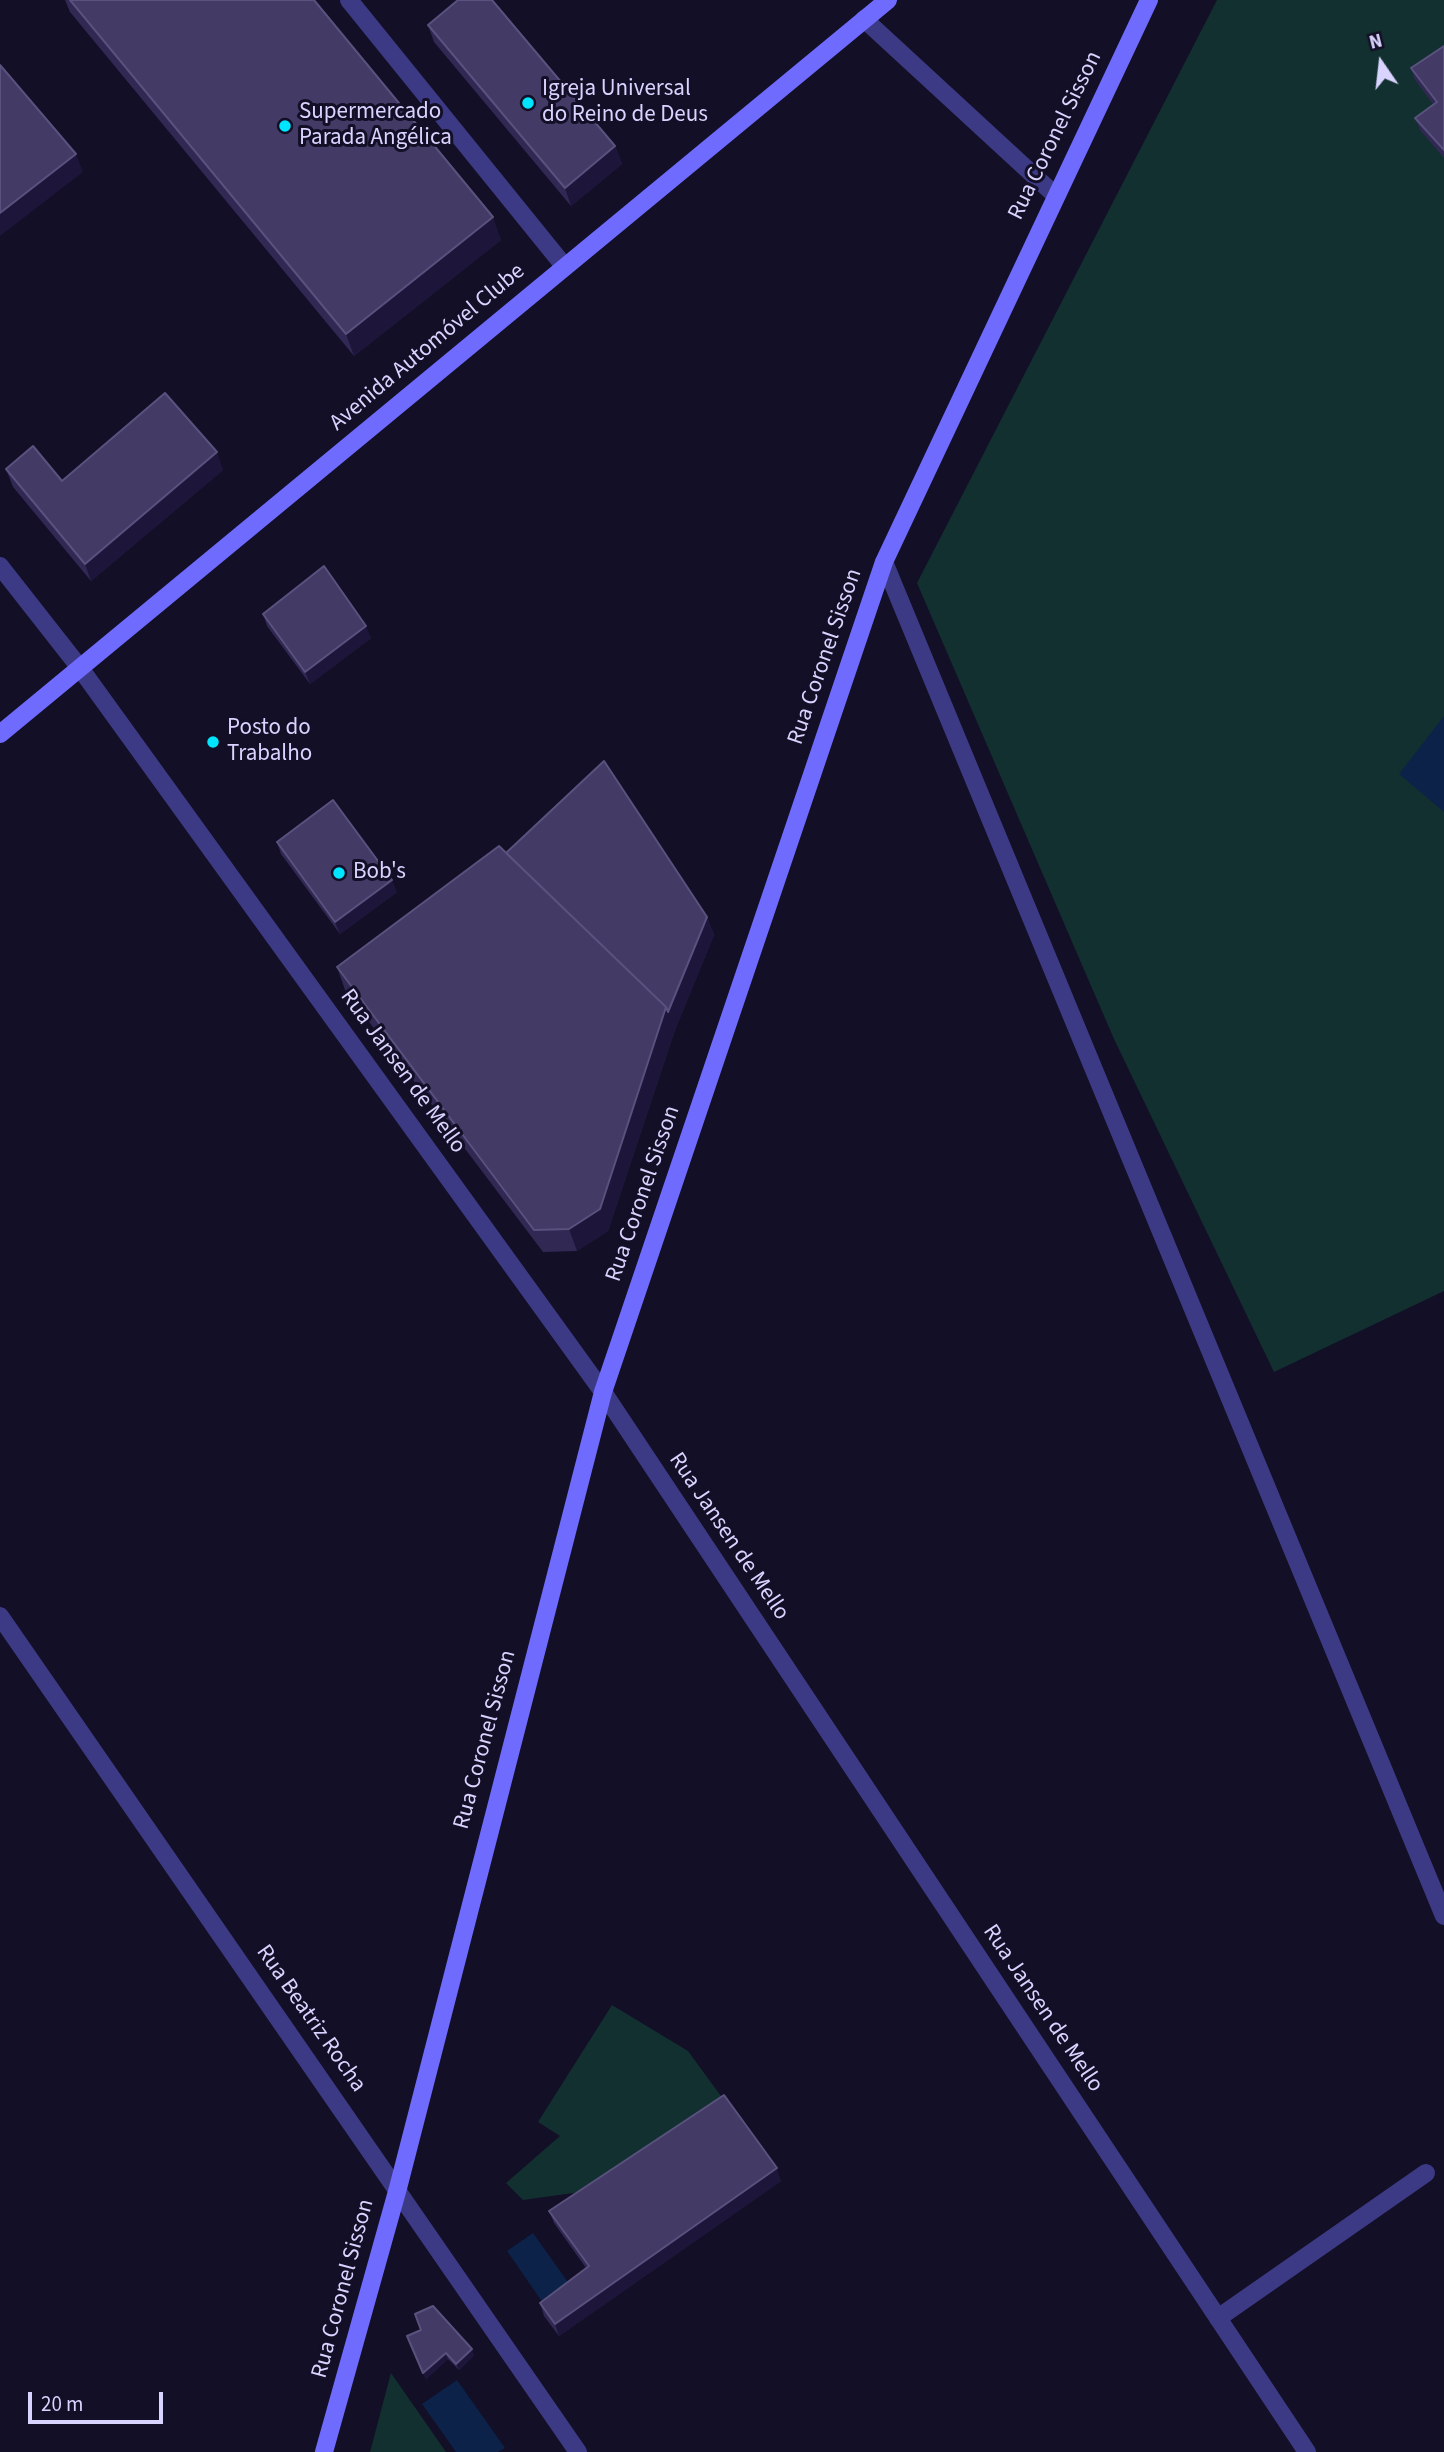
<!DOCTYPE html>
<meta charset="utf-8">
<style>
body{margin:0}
#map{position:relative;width:1444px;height:2452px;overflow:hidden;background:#130f26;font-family:"Source Sans 3",sans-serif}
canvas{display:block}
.north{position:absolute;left:1346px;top:28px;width:70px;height:70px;-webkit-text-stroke:5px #130f26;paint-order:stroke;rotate:346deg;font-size:19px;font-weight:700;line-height:28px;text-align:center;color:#d9d4ff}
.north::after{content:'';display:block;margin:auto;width:24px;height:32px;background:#d9d4ff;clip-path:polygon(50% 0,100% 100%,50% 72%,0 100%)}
.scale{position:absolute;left:28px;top:2392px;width:135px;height:32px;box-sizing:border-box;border:4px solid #d9d4ff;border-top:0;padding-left:9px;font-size:21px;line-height:24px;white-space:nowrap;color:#d9d4ff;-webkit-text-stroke:5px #130f26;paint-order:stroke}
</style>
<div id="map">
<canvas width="1444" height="2452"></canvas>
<div class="north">N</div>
<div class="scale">20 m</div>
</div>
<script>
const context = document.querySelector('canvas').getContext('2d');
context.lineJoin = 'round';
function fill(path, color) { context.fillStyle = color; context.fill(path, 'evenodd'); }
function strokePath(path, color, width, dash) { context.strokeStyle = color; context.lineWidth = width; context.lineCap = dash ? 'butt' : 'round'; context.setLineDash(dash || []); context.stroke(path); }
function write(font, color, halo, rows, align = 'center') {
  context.font = font + ' "Source Sans 3",sans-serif'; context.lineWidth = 6; context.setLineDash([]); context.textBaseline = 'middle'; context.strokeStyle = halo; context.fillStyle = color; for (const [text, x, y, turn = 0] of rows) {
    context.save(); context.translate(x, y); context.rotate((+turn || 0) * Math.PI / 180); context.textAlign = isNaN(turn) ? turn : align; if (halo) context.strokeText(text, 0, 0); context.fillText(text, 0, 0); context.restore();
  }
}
const green = new Path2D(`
 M1217,0H1444V1291L1274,1372L1114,1039L917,583Z
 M612,2005L688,2051L729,2107L609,2188L523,2200L506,2183L560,2136L538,2122Z
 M391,2373L446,2452H370Z`);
const water = new Path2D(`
 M1444,716V812L1399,774Z
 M533,2233L570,2285L543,2303L507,2251Z
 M457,2380L505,2448L498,2452H456L422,2404Z`);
const lane = new Path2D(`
 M864,19L1055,195
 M1218,2318L1426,2173`);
const street = new Path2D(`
 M349,0L565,267
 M884,562L1444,1916
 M0,566L80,668L603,1392L1307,2452
 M0,1616L578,2452`);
const secondary = new Path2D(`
 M0,734L888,0
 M324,2452L398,2188L603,1392L884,562L1149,0`);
const wall = new Path2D(`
 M65,0H314L501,240L354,356L70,12Z
 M428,25L615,146L622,164L571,206L434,42Z
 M1444,46V158L1420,130L1415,118L1433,104L1415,80L1411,68Z
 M6,469L62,481L223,470L91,581L13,487Z
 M263,614L371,638L310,684L267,626Z
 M277,842L397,892L340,934L281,854Z
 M506,853L707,917L714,935L675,1030L608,1231L577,1251L543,1252L345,990L337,967Z
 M781,2181L559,2336L544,2316L540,2303L586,2268L554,2223L549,2211Z
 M409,2342L474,2355L459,2370L448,2359L426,2379Z`);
const shadedWall = new Path2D(`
 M615,146L622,164L571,206L565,188Z
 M76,154L83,172L0,236V213Z
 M493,217L501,240L354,356L346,334Z
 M217,452L223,470L91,581L85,564Z
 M366,626L371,638L310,684L305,672Z
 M392,880L397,892L340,934L335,922Z
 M707,917L714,935L675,1030L608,1231L577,1251L569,1229Z
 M777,2168L781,2181L559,2336L555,2324Z
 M472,2349L474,2355L459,2370L456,2364Z
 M446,2353L448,2359L426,2379L423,2373Z`);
const building = new Path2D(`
 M70,0H314L493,217L346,334Z
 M458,0H492L615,146L565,188L428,25Z
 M1444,46V150L1415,118L1437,102L1411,68Z
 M0,65L76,154L0,213Z
 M165,393L217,452L85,564L6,469L33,446L62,481Z
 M324,566L366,626L305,672L263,614Z
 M604,761L707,917L668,1012L666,1007L506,853Z
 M333,800L392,880L335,922L277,842Z
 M499,846L666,1007L600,1209L569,1229L534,1230L337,967Z
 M724,2095L777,2168L555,2324L540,2303L589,2266L549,2211Z
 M433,2306L472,2349L456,2364L446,2353L423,2373L407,2336L421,2330L415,2314Z`);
const markers = [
 [528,103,7,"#00e5ff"],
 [285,126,7,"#00e5ff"],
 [213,742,7,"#00e5ff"],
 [339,873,7,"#00e5ff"]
];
const poiNames = [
 ["Igreja Universal",542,90],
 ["do Reino de Deus",542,116],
 ["Supermercado",299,113],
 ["Parada Angélica",299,139],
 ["Posto do",227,729],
 ["Trabalho",227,755],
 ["Bob's",353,873]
];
const streetNames = [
 ["Rua Coronel Sisson",1056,136,-64],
 ["Avenida Automóvel Clube",428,348,-40],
 ["Rua Coronel Sisson",826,657,-71],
 ["Rua Jansen de Mello",402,1072,54],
 ["Rua Coronel Sisson",644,1194,-71],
 ["Rua Jansen de Mello",728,1537,56],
 ["Rua Coronel Sisson",486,1740,-75],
 ["Rua Jansen de Mello",1042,2009,56],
 ["Rua Beatriz Rocha",310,2019,55],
 ["Rua Coronel Sisson",344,2289,-75]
];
fill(green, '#12302f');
fill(water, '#0c2248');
strokePath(lane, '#3d3a85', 18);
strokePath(street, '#3d3a85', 18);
strokePath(secondary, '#6f6bff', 18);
fill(wall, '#312854');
fill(shadedWall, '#1d163a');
fill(building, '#433a66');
strokePath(building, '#5a527e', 2);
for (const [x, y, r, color] of markers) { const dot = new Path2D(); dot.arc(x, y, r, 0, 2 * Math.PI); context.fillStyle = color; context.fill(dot); strokePath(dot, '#130f26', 2.5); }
write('23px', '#d9d4ff', '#130f26', poiNames, 'left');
write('23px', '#d9d4ff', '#130f26', streetNames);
</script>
